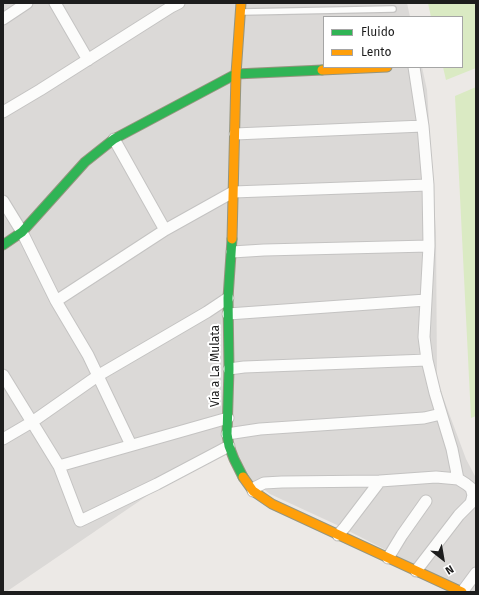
<!DOCTYPE html>
<meta charset="utf-8">
<style>
body{margin:0}
#map{position:relative;width:479px;height:595px;overflow:hidden;background:#ece9e6;font-family:"Fira Sans",sans-serif}
canvas{display:block}
.frame{position:absolute;inset:0;border:4px solid #1d1d1d;pointer-events:none}
.legend{position:absolute;left:323px;top:16px;width:140px;height:52px;box-sizing:border-box;background:#fff;border:1px solid #a5a5a5;margin:0;padding:5px 7px;list-style:none;font-size:12px;color:#1d1d1d}
.legend li{display:flex;align-items:center;gap:8px;height:20px}
.legend b{width:20px;border:1px solid #a5a5a5}
.north{position:absolute;left:423px;top:539px;width:40px;height:40px;-webkit-text-stroke:3px #fff;paint-order:stroke;rotate:149deg;font-size:11px;font-weight:700;line-height:16px;text-align:center;color:#1d1d1d}
.north::after{content:'';display:block;margin:auto;width:14px;height:18px;background:#1d1d1d;clip-path:polygon(50% 0,100% 100%,50% 72%,0 100%)}
</style>
<div id="map">
<canvas width="479" height="595"></canvas>
<div class="frame"></div>
<ul class="legend">
<li><b style="height:5px;background:#30b455"></b>Fluido</li>
<li><b style="height:5px;background:#ff9f0a"></b>Lento</li>
</ul>
<div class="north">N</div>
</div>
<script>
const context = document.querySelector('canvas').getContext('2d');
context.lineJoin = 'round';
function fill(path, color) { context.fillStyle = color; context.fill(path, 'evenodd'); }
function strokePath(path, color, width, dash) { context.strokeStyle = color; context.lineWidth = width; context.lineCap = dash ? 'butt' : 'round'; context.setLineDash(dash || []); context.stroke(path); }
function write(font, color, halo, rows, align = 'center') {
  context.font = font + ' "Fira Sans",sans-serif'; context.lineWidth = 4; context.setLineDash([]); context.textBaseline = 'middle'; context.strokeStyle = halo; context.fillStyle = color; for (const [text, x, y, turn = 0] of rows) {
    context.save(); context.translate(x, y); context.rotate((+turn || 0) * Math.PI / 180); context.textAlign = isNaN(turn) ? turn : align; if (halo) context.strokeText(text, 0, 0); context.fillText(text, 0, 0); context.restore();
  }
}
const residential = new Path2D(`
 M3,3H407L410,17H324V67H422L427,90L436,232L437,381L466,459L476,478V592H468L337,525L270,494L244,474L226,442L6,592H3Z`);
const grass = new Path2D(`
 M428,3H476V68L446,80L443,67H462V17H431Z
 M476,87V416L471,418L455,96Z`);
const lane = new Path2D(`
 M242,12L393,9`);
const street = new Path2D(`
 M55,3L88,60
 M3,19L27,3
 M414,67L423,126L428,185L429,246L424,337L427,360L435,393L452,449L458,479
 M3,112L40,90L171,7L179,3
 M235,134L423,126
 M114,139L165,230
 M3,201L22,232L56,301L88,355L131,445
 M232,252L264,250L429,246
 M56,301L165,230L233,192L428,185
 M228,314L426,300
 M229,369L244,367L427,360
 M3,375L59,466L80,521L157,484L229,446
 M227,434L260,429L424,418L441,414
 M3,439L32,422L99,375L207,312L228,298
 M59,466L228,418
 M253,491L256,487L264,483L282,482L380,481L436,477L458,479L466,484L471,488L473,495L471,503L459,515L416,571
 M338,535L345,527L380,481
 M388,558L402,535L426,501
 M462,592L476,573`);
const fast = new Path2D(`
 M232,239L228,298L229,369L227,434L229,446L234,459L243,477
 M3,245L22,232L85,162L114,139L236,74L322,70`);
const slow = new Path2D(`
 M322,70L387,67
 M232,239L236,74L241,3
 M243,477L253,491L272,504L462,592`);
const streetNames = [
 ["Vía a La Mulata",216,366,-90]
];
fill(residential, '#dbd9d7');
fill(grass, '#daeac3');
strokePath(lane, '#c4c3c2', 8);
strokePath(street, '#c4c3c2', 13);
strokePath(fast, '#95957e', 11);
strokePath(slow, '#95957e', 11);
strokePath(lane, '#fcfcfb', 5.5);
strokePath(street, '#fcfcfb', 11);
strokePath(fast, '#30b455', 9);
strokePath(slow, '#ff9f0a', 9);
write('12px', '#1d1d1d', '#fff', streetNames);
</script>
